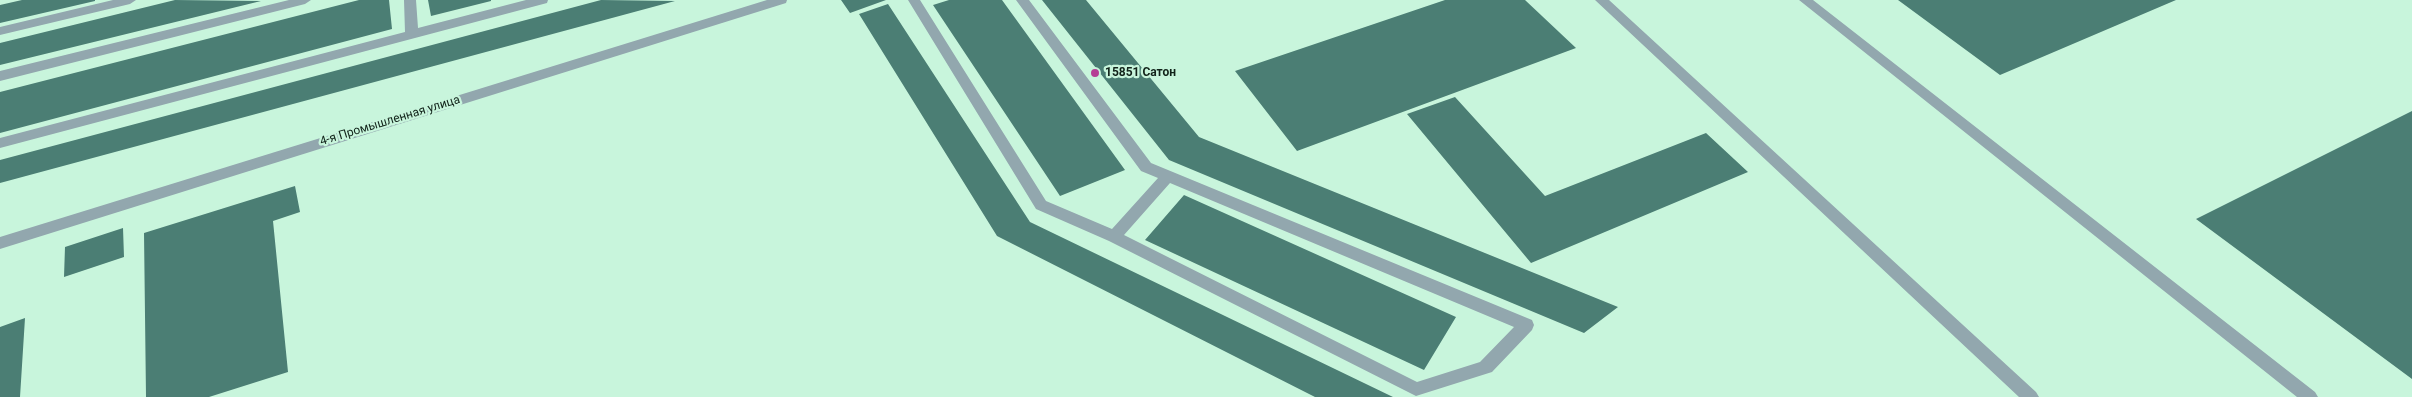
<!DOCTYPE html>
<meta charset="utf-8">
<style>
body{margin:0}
canvas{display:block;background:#c8f5dc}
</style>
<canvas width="2412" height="397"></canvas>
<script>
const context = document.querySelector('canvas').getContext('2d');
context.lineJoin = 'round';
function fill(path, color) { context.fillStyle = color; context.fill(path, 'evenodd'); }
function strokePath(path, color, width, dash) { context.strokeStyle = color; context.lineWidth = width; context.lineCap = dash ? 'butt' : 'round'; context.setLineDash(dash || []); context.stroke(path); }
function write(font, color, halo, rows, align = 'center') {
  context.font = font + ' Roboto,sans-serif'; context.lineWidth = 4.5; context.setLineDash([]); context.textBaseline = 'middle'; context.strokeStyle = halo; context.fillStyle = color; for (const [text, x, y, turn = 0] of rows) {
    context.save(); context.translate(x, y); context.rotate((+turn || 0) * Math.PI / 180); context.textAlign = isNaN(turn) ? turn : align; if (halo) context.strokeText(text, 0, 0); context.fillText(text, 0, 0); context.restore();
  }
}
const building = new Path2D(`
 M22,0H95V1L0,23V5Z
 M175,0L261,1L0,65V43Z
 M359,0H389L392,29L0,133V92Z
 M428,0H491V1L431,16Z
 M601,0L675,1L0,183V160Z
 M841,0H886L850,13Z
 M949,0H1002L1125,170L1060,196L933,5Z
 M1042,0H1086L1199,137L1618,307L1584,333L1169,160Z
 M1445,0H1525L1576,48L1297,151L1235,71Z
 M1898,0H2176L2000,75Z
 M888,4L1030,222L1393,397H1315L997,236L859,14Z
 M1455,97L1545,196L1706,133L1748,172L1531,263L1407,114Z
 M2412,111V379L2196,219Z
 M295,186L300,212L273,221L288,372L209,397H146L144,233Z
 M1184,195L1456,317L1424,370L1145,240Z
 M123,228L124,257L64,277L65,247Z
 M25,318L20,397H0V327Z`);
const lane = new Path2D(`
 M113,0H136L130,4L0,35V27Z
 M289,0H311L305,4L0,81V71Z
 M404,0H416L418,28L526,0H548L547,3L0,148V138L405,32Z
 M908,0H920L1046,201L1112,229L1158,178L1141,171L1016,0H1029L1151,163L1532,320L1534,325L1532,330L1492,372L1416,396L1109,241L1036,209ZM1170,183L1514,327L1480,362L1417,382L1124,235Z
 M1595,0H1609L2036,392L2039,397H2019Z
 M1799,0H1813L2315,392L2318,397H2297Z`);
const street = new Path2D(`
 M767,0H787L786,3L0,249V237Z`);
const markers = [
 [1095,73,5,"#b53e94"]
];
const poiNames = [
 ["15851 Сатон",1105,73]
];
const streetNames = [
 ["4-я Промышленная улица",390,121,-17]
];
fill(building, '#4b7e74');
fill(lane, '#92a7ae');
fill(street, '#92a7ae');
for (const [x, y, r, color] of markers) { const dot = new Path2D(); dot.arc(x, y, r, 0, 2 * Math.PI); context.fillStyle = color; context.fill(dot); strokePath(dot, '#c8f5dc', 2); }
write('bold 12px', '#12231a', '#c8f5dc', poiNames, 'left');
write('12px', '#12231a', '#c8f5dc', streetNames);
</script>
